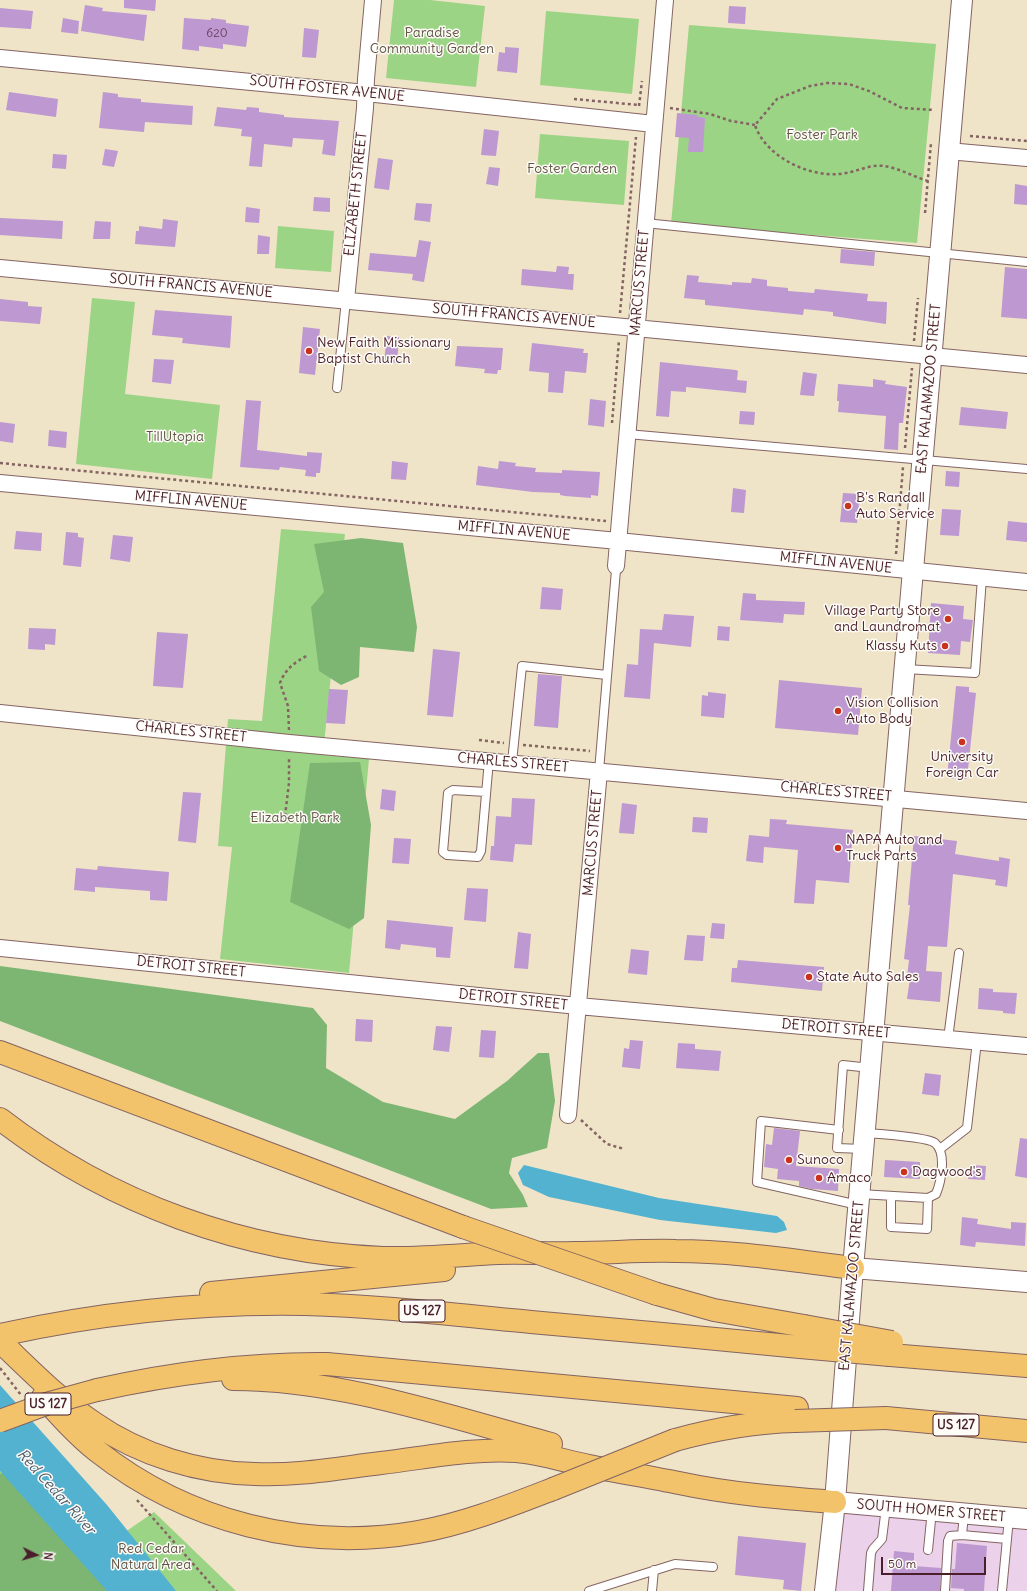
<!DOCTYPE html>
<style>
body{margin:0}
#map{position:relative;width:1027px;height:1591px;overflow:hidden;background:#efe4c8;font-family:Delius,sans-serif}
canvas{display:block}
.north{position:absolute;left:16px;top:1535px;width:40px;height:40px;-webkit-text-stroke:3px #fdfcf7;paint-order:stroke;rotate:95deg;font-size:11px;font-weight:700;line-height:16px;text-align:center;color:#4a1f2b}
.north::after{content:'';display:block;margin:auto;width:14px;height:18px;background:#4a1f2b;clip-path:polygon(50% 0,100% 100%,50% 72%,0 100%)}
.scale{position:absolute;left:881px;top:1557px;width:105px;height:18px;box-sizing:border-box;border:2px solid #4a1f2b;border-top:0;padding-left:5px;font-size:12px;line-height:14px;white-space:nowrap;color:#4a1f2b;-webkit-text-stroke:3px #fdfcf7;paint-order:stroke}
</style>
<div id="map">
<canvas width="1027" height="1591"></canvas>
<div class="north">N</div>
<div class="scale">50 m</div>
</div>
<script>
const context = document.querySelector('canvas').getContext('2d');
context.lineJoin = 'round';
function fill(path, color) { context.fillStyle = color; context.fill(path, 'evenodd'); }
function strokePath(path, color, width, dash) { context.strokeStyle = color; context.lineWidth = width; context.lineCap = dash ? 'butt' : 'round'; context.setLineDash(dash || []); context.stroke(path); }
function write(font, color, halo, rows, align = 'center') {
  context.font = font + ' Delius,sans-serif'; context.lineWidth = 3; context.setLineDash([]); context.textBaseline = 'middle'; context.strokeStyle = halo; context.fillStyle = color; for (const [text, x, y, turn = 0] of rows) {
    context.save(); context.translate(x, y); context.rotate((+turn || 0) * Math.PI / 180); context.textAlign = isNaN(turn) ? turn : align; if (halo) context.strokeText(text, 0, 0); context.fillText(text, 0, 0); context.restore();
  }
}
const built = new Path2D(`
 M845,1510L1027,1525V1591H835Z`);
const green = new Path2D(`
 M394,0H430L485,6L476,87L386,78Z
 M546,11L639,19L632,94L540,85Z
 M689,25L936,44L917,243L671,224Z
 M540,134L629,141L624,205L535,198Z
 M278,226L334,231L331,272L275,268Z
 M92,298L135,302L125,394L220,405L212,479L76,464Z
 M281,529L345,534L323,755L369,759L349,973L220,959L232,847L218,846L228,719L262,721Z
 M0,1471L82,1562L154,1512L236,1591H0Z`);
const forest = new Path2D(`
 M361,538L403,543L417,627L414,652L360,647L359,677L341,685L319,671L311,607L324,592L314,544Z
 M360,762L371,825L364,918L349,929L290,902L310,763Z
 M0,966L313,1008L327,1025L326,1068L383,1102L455,1119L507,1081L538,1053H549L555,1101L547,1148L512,1158L509,1173L523,1195L528,1207L491,1209L0,1021Z
 M17,1465L122,1591H0V1474Z`);
const water = new Path2D(`
 M524,1165L659,1198L777,1216L784,1222L787,1230L776,1233L660,1220L549,1197L523,1185L518,1173Z
 M0,1385L107,1505L176,1591H107L0,1471Z`);
const building = new Path2D(`
 M124,0H156L155,11L124,8Z
 M85,5L103,8L102,11L147,15L144,41L81,31Z
 M729,6L746,7L745,24L728,23Z
 M0,8L33,11L31,29L0,27Z
 M63,18L79,21L78,34L61,32Z
 M184,18L211,20V18L226,20V23L249,26L246,47L223,44V49L199,46V51L182,49Z
 M304,28L319,30L316,58L302,57Z
 M505,47L519,48L517,73L497,71L499,52L505,53Z
 M9,92L58,99L56,117L6,110Z
 M103,92L118,94V97L141,99V102L193,106L192,125L145,122L144,132L99,128Z
 M217,107L246,110L247,107L259,108V112L284,115V117L339,121L335,156L322,154L324,140L293,138L292,147L264,144L262,167L249,166L252,137L241,136L242,129L214,126Z
 M677,113L697,115L698,117L705,118L703,152H688L689,138L675,137Z
 M484,129L499,131L496,156L481,155Z
 M105,149L118,151L114,167L102,165Z
 M53,154L67,155L66,169L52,168Z
 M378,158L393,160L389,190L374,188Z
 M489,167L500,168L498,186L486,184Z
 M1015,184L1027,186V205L1014,204Z
 M314,197L330,198V212L313,211Z
 M416,203L432,204L430,222L414,220Z
 M246,207L260,209L259,223L245,222Z
 M0,218L63,221L62,239L0,235Z
 M163,219L178,221L175,247L135,244L136,231H139V226L162,229Z
 M95,221L111,222L110,239H93Z
 M258,235L270,237L269,254H257Z
 M419,240L431,242L424,282L412,280L413,274L368,270L370,253L416,257Z
 M841,249L875,252L874,266L840,263Z
 M557,266L569,267L568,274H574L573,290L521,285L522,269L556,272Z
 M1005,267L1027,269V319L1001,317Z
 M687,275L699,276L698,282L732,285V282L751,283L752,278L767,280V286L788,288V291L814,293L815,289L868,294L867,301L887,302L886,324L833,316V312L804,309L803,315L705,305V300L684,298Z
 M0,299L28,302V306L42,307L40,324L0,321Z
 M155,310L232,316L230,348L182,343L183,338L152,335Z
 M303,327L320,329L315,375L299,373Z
 M387,336L399,337L397,363L384,361Z
 M532,343L584,349L583,353H588L586,373L565,371L563,393L548,392L549,373L529,371Z
 M457,346L503,348L501,370H498L497,374L484,373L485,369L455,366Z
 M154,359L174,360L171,384L152,382Z
 M660,362L736,370L738,371L737,380L747,381L746,393L686,387V392L671,391L669,417L656,416Z
 M803,372L817,374L814,396L800,395Z
 M873,379L886,381L885,384L907,387L903,423H899L898,450L884,449L886,416L838,412L839,401H837L838,384L873,387Z
 M590,399L606,401L604,427L588,425Z
 M246,400L261,401L257,450L307,456V452L322,453L320,473H316V477L305,476L306,470L280,467L279,470L240,467Z
 M961,407L1008,412L1006,429L959,425Z
 M740,411L755,412L754,425L739,424Z
 M0,422L15,424L13,443L0,441Z
 M49,430L67,432L66,448L48,446Z
 M392,461L408,463L406,480L391,479Z
 M499,461L516,463L515,466L536,468L535,472L562,473V470L600,472L598,496L591,495V498L565,496L560,495V493L533,492L476,485L478,466L498,469Z
 M946,471L960,472L959,487L945,486Z
 M733,488L746,490L744,513L731,512Z
 M843,493L860,494L857,523L840,522Z
 M942,509L961,510L959,536L940,535Z
 M1008,521L1027,523V542L1006,540Z
 M16,531L42,533L41,551L14,549Z
 M66,532L78,533V537L84,538L81,567L63,565Z
 M113,535L133,537L130,562L110,559Z
 M542,587L563,589L561,610L540,609Z
 M743,593L756,594V600L805,602L804,615L784,614L783,623L740,620Z
 M931,603L964,606L963,619L973,620L970,642L961,641L960,655L928,653Z
 M664,614L694,616L691,647L654,643L650,699L624,697L627,664L638,665L640,629L662,630Z
 M718,626L730,627L729,641L717,640Z
 M29,628L56,629L55,645L45,644V650L28,649Z
 M157,632L188,634L183,688L153,686Z
 M433,649L460,652L453,717L427,715Z
 M538,674L562,676L558,728L534,726Z
 M779,680L862,688L858,735L775,728Z
 M956,686L969,687V692L976,693L967,779L947,778Z
 M329,689L348,690L345,724L326,723Z
 M708,692L726,694L724,718L701,716L702,695L708,696Z
 M382,789L396,791L394,811L380,809Z
 M183,792L201,793L196,843L178,841Z
 M512,798L535,799L532,845L515,844L513,862L490,860L491,846H494L496,816L511,817Z
 M622,803L637,805L634,834L619,833Z
 M693,817L708,818L707,833L692,832Z
 M770,819L787,820L786,824L853,830L849,883L816,880L814,904L794,903L798,850L764,847L763,863L746,861L749,835L769,837Z
 M914,836L957,841L955,854L999,861V857L1010,859L1007,887L995,885L996,880L953,874L947,947L928,946L926,971L942,972L940,1002L907,999L910,978L907,977L909,960L904,959L910,905H908Z
 M394,838L411,839L409,864L392,863Z
 M98,866L169,872L167,901L150,900V891L95,887V892L74,890L76,868L97,870Z
 M467,888L488,889L486,922L464,920Z
 M387,920L453,927L450,958L436,957V948L401,944L400,950L385,948Z
 M712,923L725,924L724,939L710,938Z
 M518,932L531,934L528,969L514,968Z
 M687,935L705,936L703,961L684,960Z
 M631,949L649,951L647,975L628,973Z
 M738,960L824,967L822,991L731,982L732,968H737Z
 M979,988L993,989V992L1017,993L1015,1014L1003,1013V1011L978,1009Z
 M356,1019L373,1020L372,1042L355,1041Z
 M436,1026L452,1027L449,1052L433,1050Z
 M481,1030L496,1031L494,1058L479,1057Z
 M630,1040L643,1041L640,1069L622,1067L624,1048L629,1049Z
 M678,1043L695,1044V1049L721,1051L719,1071L676,1068Z
 M925,1073L941,1075L939,1096L922,1094Z
 M774,1128L800,1131L796,1166L839,1169L838,1191L812,1189L799,1186V1181L777,1179L778,1169L764,1167L766,1144L772,1145Z
 M1020,1138L1027,1139V1178L1015,1176Z
 M885,1160L920,1162V1179L884,1177Z
 M969,1165L986,1166L985,1180L968,1179Z
 M962,1217L978,1219L977,1224L1011,1229V1222L1026,1223L1025,1246L976,1242L975,1247L960,1245Z
 M738,1536L806,1543L801,1591L783,1589L784,1580L735,1575Z
 M957,1543L987,1546L984,1591H964V1589L951,1588L952,1569H955Z
 M894,1551L914,1553V1566L941,1568L940,1591H891Z`);
const path = new Path2D(`
 M574,99L639,105
 M639,106L642,81
 M670,108L710,114L731,121L755,125
 M970,136L1027,141
 M928,181C914,177 899,168 884,166C868,164 855,173 839,174C808,177 765,156 755,125L777,99L810,86L827,83L849,84L869,91L902,108L934,110
 M925,213L931,143
 M620,313L636,137
 M914,341L918,298
 M612,423L619,340
 M905,448L912,368
 M0,463L606,521
 M896,554L903,467
 M289,730L288,706L280,683C286,668 294,663 308,655
 M479,740L504,743
 M523,745L590,751
 M285,816L289,783V757
 M581,1120L607,1144L624,1149
 M0,1368L21,1395
 M137,1500L217,1591`);
const service = new Path2D(`
 M645,223L1027,262
 M337,388L346,300
 M627,434L1027,469
 M905,669L975,673L982,578
 M512,762L522,666L607,675
 M599,771L616,570
 M486,792L453,790L448,793L443,852L447,855L478,857L481,851L489,760
 M948,1039L959,953
 M839,1130L761,1121L757,1182L858,1205
 M863,1149L837,1148L843,1065L870,1068
 M940,1149L967,1128L977,1041
 M860,1194L928,1198L936,1194C941,1182 947,1153 935,1143C927,1137 878,1134 865,1133
 M891,1196V1227L927,1229L928,1198
 M962,1535L1007,1539
 M928,1550L932,1510
 M589,1591L675,1564L713,1567
 M652,1591L654,1570
 M868,1591L871,1553L873,1549L882,1539L886,1507
 M945,1591L948,1541L950,1536L962,1535L964,1514
 M1002,1591L1009,1518`);
const minor = new Path2D(`
 M0,58L366,93L654,124
 M948,151L1027,158
 M0,268L1027,365
 M346,300L365,108L366,79L373,0
 M0,483L618,541L1027,582
 M616,566L665,0
 M0,713L289,743L1027,811
 M0,948L578,1006L1027,1046
 M568,1115L599,771`);
const tertiary = new Path2D(`
 M853,1268L1027,1282
 M835,1502L1027,1519
 M825,1591L835,1502L853,1268L962,0`);
const motorway = new Path2D(`
 M0,1052L463,1227
 M0,1119C109,1203 245,1253 383,1258C421,1259 460,1255 498,1253C523,1252 549,1254 574,1253C608,1253 642,1250 676,1251C735,1251 795,1261 853,1268
 M211,1293L444,1270
 M657,1294L714,1310L804,1326
 M0,1335C100,1313 203,1302 305,1304C380,1306 456,1315 531,1322C621,1330 710,1338 800,1347
 M8,1349C35,1375 62,1402 94,1423C140,1455 199,1473 255,1474C297,1476 339,1468 381,1463C425,1458 471,1448 516,1451C541,1453 564,1461 589,1466C619,1472 649,1477 679,1483C730,1494 783,1498 835,1502
 M890,1355L1027,1366
 M233,1379C340,1379 449,1417 551,1444
 M97,1390C173,1373 249,1363 327,1364L797,1408
 M43,1397C60,1416 77,1435 97,1451C187,1522 305,1552 418,1532C464,1524 509,1506 553,1489
 M886,1418L1027,1431
 M675,1440C715,1429 754,1422 795,1421`);
const motorwayBridge = new Path2D(`
 M463,1227L657,1294
 M804,1326L892,1342
 M800,1347L890,1355
 M0,1421L46,1404L97,1390
 M795,1421L886,1418
 M553,1489L675,1440`);
const markers = [
 [309,351,4,"#c8321e"],
 [848,506,4,"#c8321e"],
 [948,619,4,"#c8321e"],
 [945,646,4,"#c8321e"],
 [838,711,4,"#c8321e"],
 [962,742,4,"#c8321e"],
 [838,848,4,"#c8321e"],
 [809,977,4,"#c8321e"],
 [789,1160,4,"#c8321e"],
 [904,1172,4,"#c8321e"],
 [819,1178,4,"#c8321e"]
];
const numberNames = [
 ["620",217,34]
];
const shields = [
 [422,1311,46],
 [48,1404,46],
 [956,1425,46]
];
const shieldNames = [
 ["US 127",422,1311],
 ["US 127",48,1404],
 ["US 127",956,1425]
];
const parkNames = [
 ["Paradise",432,33],
 ["Community Garden",432,49],
 ["Foster Park",822,135],
 ["Foster Garden",572,169],
 ["TillUtopia",175,437],
 ["Elizabeth Park",295,818],
 ["Red Cedar",151,1549],
 ["Natural Area",151,1565]
];
const streetNames = [
 ["SOUTH FOSTER AVENUE",327,89,6],
 ["ELIZABETH STREET",356,194,-84],
 ["MARCUS STREET",640,283,-85],
 ["SOUTH FRANCIS AVENUE",191,286,5],
 ["SOUTH FRANCIS AVENUE",514,316,5],
 ["EAST KALAMAZOO STREET",929,389,-85],
 ["MIFFLIN AVENUE",191,501,5],
 ["MIFFLIN AVENUE",514,531,5],
 ["MIFFLIN AVENUE",836,563,6],
 ["CHARLES STREET",191,732,6],
 ["CHARLES STREET",513,763,5],
 ["CHARLES STREET",836,792,5],
 ["MARCUS STREET",593,843,-85],
 ["DETROIT STREET",191,967,6],
 ["DETROIT STREET",513,1000,6],
 ["DETROIT STREET",836,1029,5],
 ["EAST KALAMAZOO STREET",852,1286,-85],
 ["SOUTH HOMER STREET",931,1511,5]
];
const poiNames = [
 ["New Faith Missionary",317,343],
 ["Baptist Church",317,359],
 ["B's Randall",856,498],
 ["Auto Service",856,514],
 ["Village Party Store",940,611,"right"],
 ["and Laundromat",940,627,"right"],
 ["Klassy Kuts",937,646,"right"],
 ["Vision Collision",846,703],
 ["Auto Body",846,719],
 ["University",962,757,"center"],
 ["Foreign Car",962,773,"center"],
 ["NAPA Auto and",846,840],
 ["Truck Parts",846,856],
 ["State Auto Sales",817,977],
 ["Sunoco",797,1160],
 ["Dagwood's",912,1172],
 ["Amaco",827,1178]
];
const waterNames = [
 ["Red Cedar River",56,1492,48]
];
fill(built, '#ecd1ea');
fill(green, '#9cd486');
fill(forest, '#7db673');
fill(water, '#52b2d0');
fill(building, '#bd98d1');
strokePath(service, '#846462', 10);
strokePath(minor, '#846462', 18);
strokePath(tertiary, '#846462', 22);
strokePath(motorway, '#846462', 24);
strokePath(path, '#846462', 2.5, [3, 3]);
strokePath(service, '#fff', 8);
strokePath(minor, '#fff', 16);
strokePath(tertiary, '#fff', 20);
strokePath(motorway, '#f2c36a', 22);
strokePath(motorwayBridge, '#846462', 24, []);
strokePath(motorwayBridge, '#f2c36a', 22);
for (const [x, y, r, color] of markers) { const dot = new Path2D(); dot.arc(x, y, r, 0, 2 * Math.PI); context.fillStyle = color; context.fill(dot); strokePath(dot, '#fdfcf7', 1.5); }
write('12px', '#673d54', null, numberNames);
for (const [x, y, w] of shields) { const box = new Path2D(); box.roundRect(x - w / 2, y - 11, w, 22, 3); context.fillStyle = '#fdfcf7'; context.fill(box); strokePath(box, '#4a1f2b', 1); }
write('bold 13px', '#4a1f2b', null, shieldNames);
write('14px', '#635546', '#fdfcf7', parkNames);
write('14px', '#4a1f2b', '#fdfcf7', streetNames);
write('14px', '#4a1f2b', '#fdfcf7', poiNames, 'left');
write('italic 15px', '#4d5a6d', '#fdfcf7', waterNames);
</script>
